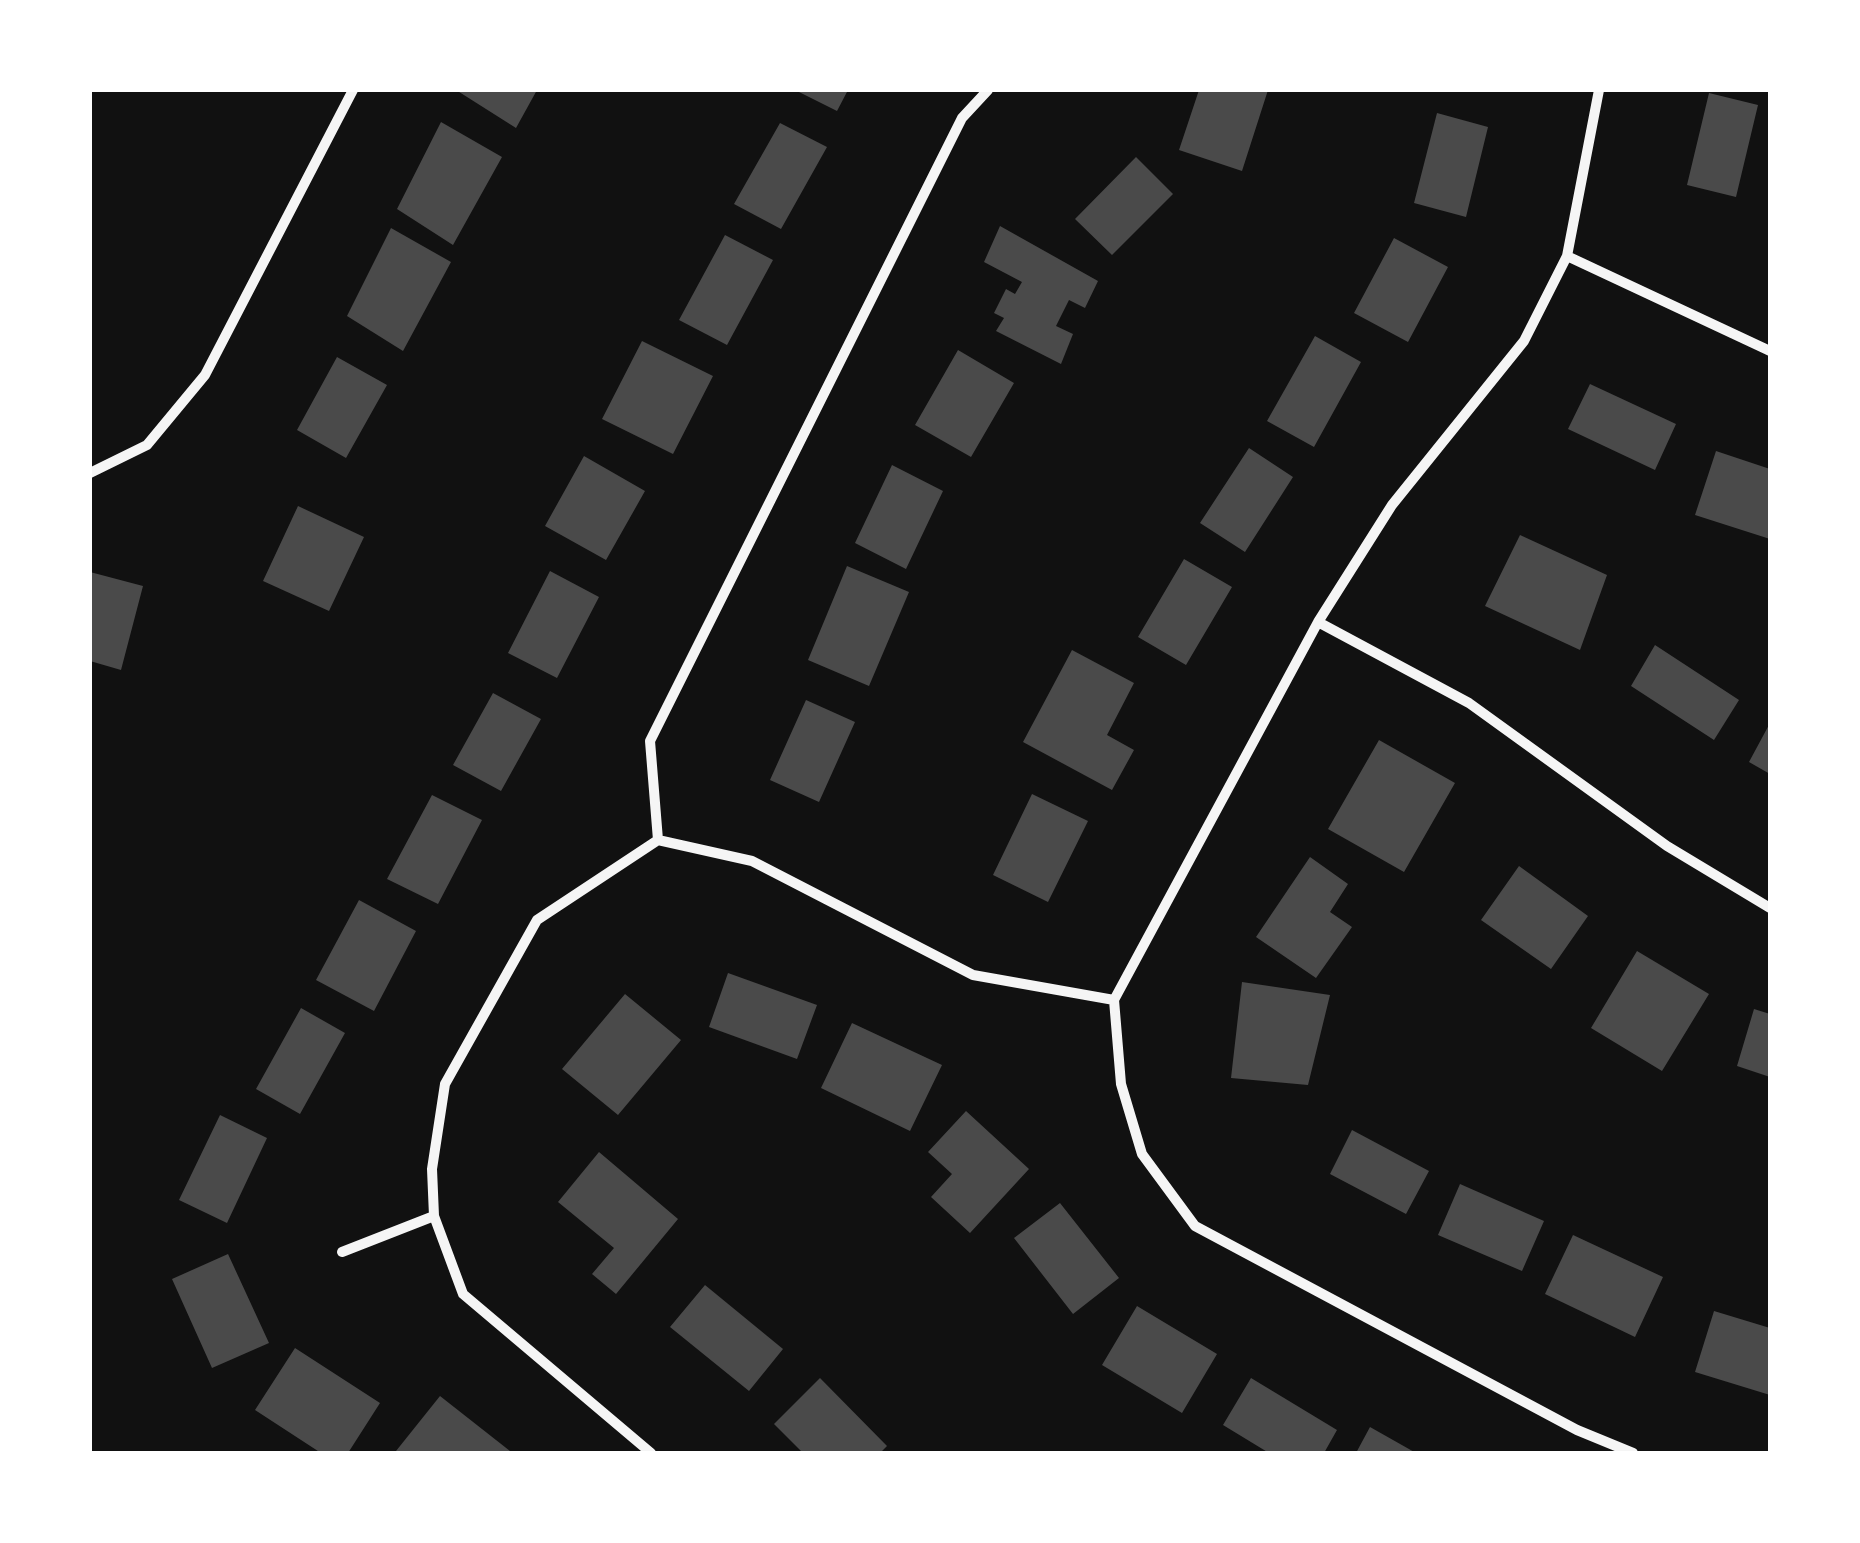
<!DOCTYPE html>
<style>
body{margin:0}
#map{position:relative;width:1860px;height:1543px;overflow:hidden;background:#111;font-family:"Titillium Web",sans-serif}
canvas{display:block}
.frame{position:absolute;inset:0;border:92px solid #fff;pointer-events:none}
</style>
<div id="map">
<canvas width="1860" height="1543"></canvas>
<div class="frame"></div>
</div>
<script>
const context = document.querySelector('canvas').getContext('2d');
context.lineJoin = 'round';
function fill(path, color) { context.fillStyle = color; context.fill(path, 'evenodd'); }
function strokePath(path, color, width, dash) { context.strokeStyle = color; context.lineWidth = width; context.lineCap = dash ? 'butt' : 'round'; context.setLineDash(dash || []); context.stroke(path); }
const building = new Path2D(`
 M456,90H537L516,128Z
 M795,90H848L837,111Z
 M1199,90H1268L1242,171L1179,150Z
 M1709,93L1758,105L1736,197L1687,185Z
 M1437,113L1488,127L1466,217L1414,203Z
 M441,122L502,157L453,245L397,209Z
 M780,123L827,147L781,229L734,204Z
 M1136,157L1173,194L1112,255L1075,219Z
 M1000,226L1098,281L1085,308L1069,300L1056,326L1073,334L1061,364L996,331L1004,318L994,313L1006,289L1015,294L1022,282L984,262Z
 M391,228L451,262L403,351L347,316Z
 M725,235L773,260L727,345L679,320Z
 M1394,238L1448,267L1408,342L1354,313Z
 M1315,336L1361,362L1314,447L1267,421Z
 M642,341L713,376L673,454L602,419Z
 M958,350L1014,383L971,457L915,425Z
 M337,357L387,385L346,458L297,430Z
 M1590,384L1676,424L1655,470L1568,429Z
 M1249,448L1293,477L1245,552L1200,523Z
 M1716,451L1770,469V539L1695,515Z
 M584,456L645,491L606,560L545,526Z
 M892,465L943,491L906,569L855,543Z
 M298,506L364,537L329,611L263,581Z
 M1520,535L1607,575L1580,650L1485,606Z
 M1184,559L1232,587L1186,665L1138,637Z
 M847,566L909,592L869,686L808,660Z
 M550,571L599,597L557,678L508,653Z
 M90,572L143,586L121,670L90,661Z
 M1655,645L1739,700L1714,740L1631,686Z
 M1072,650L1134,683L1107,735L1134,750L1112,790L1023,742Z
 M493,693L541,719L501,791L453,765Z
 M806,700L855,722L819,802L770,780Z
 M1770,723V774L1749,762Z
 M1379,740L1455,783L1404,872L1328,829Z
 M1032,794L1088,821L1048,902L993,875Z
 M432,795L482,820L438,904L387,879Z
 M1310,857L1348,884L1330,912L1352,927L1316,978L1256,937Z
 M1519,866L1588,916L1551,969L1481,920Z
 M359,900L416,931L374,1011L316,980Z
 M1637,951L1709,994L1662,1071L1591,1028Z
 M728,973L817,1005L797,1059L709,1027Z
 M1242,982L1330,995L1308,1085L1231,1078Z
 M625,994L681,1040L618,1115L562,1069Z
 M301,1008L345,1033L300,1114L256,1089Z
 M1754,1009L1770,1014V1077L1737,1066Z
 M852,1023L942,1065L910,1131L821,1088Z
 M966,1111L1029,1169L970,1233L931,1197L952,1174L928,1152Z
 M220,1115L267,1138L227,1223L179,1200Z
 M1352,1130L1429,1171L1406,1214L1330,1174Z
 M599,1152L678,1219L616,1294L592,1274L614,1248L558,1202Z
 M1460,1184L1544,1221L1522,1271L1438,1235Z
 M1060,1203L1119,1278L1073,1314L1014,1238Z
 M1573,1235L1663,1277L1635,1337L1545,1294Z
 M228,1254L269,1343L212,1368L172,1279Z
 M705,1285L783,1349L749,1391L670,1327Z
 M1137,1306L1217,1354L1182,1413L1102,1365Z
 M1714,1311L1770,1328V1395L1695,1372Z
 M295,1348L380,1403L348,1453H321L255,1410Z
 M820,1378L887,1446L880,1453H803L774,1424Z
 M1251,1378L1337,1430L1324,1453H1269L1223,1425Z
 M440,1396L510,1451L508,1453L396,1451Z
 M1370,1427L1416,1453H1356Z`);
const minor = new Path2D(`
 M1599,90L1567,256L1524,341L1392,505L1318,622L1114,1000L1121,1084L1142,1154L1195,1226L1577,1430L1633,1453
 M1567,256L1770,351
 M90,473L147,445L205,375L353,90
 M1318,622L1469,703L1667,846L1770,908
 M658,840L650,741L962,118L988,90
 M342,1252L434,1216
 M651,1453L463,1294L434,1216L432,1169L445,1084L537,920L658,840L752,861L973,975L1114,1000`);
fill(building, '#4a4a4a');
strokePath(minor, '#f5f5f5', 10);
</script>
